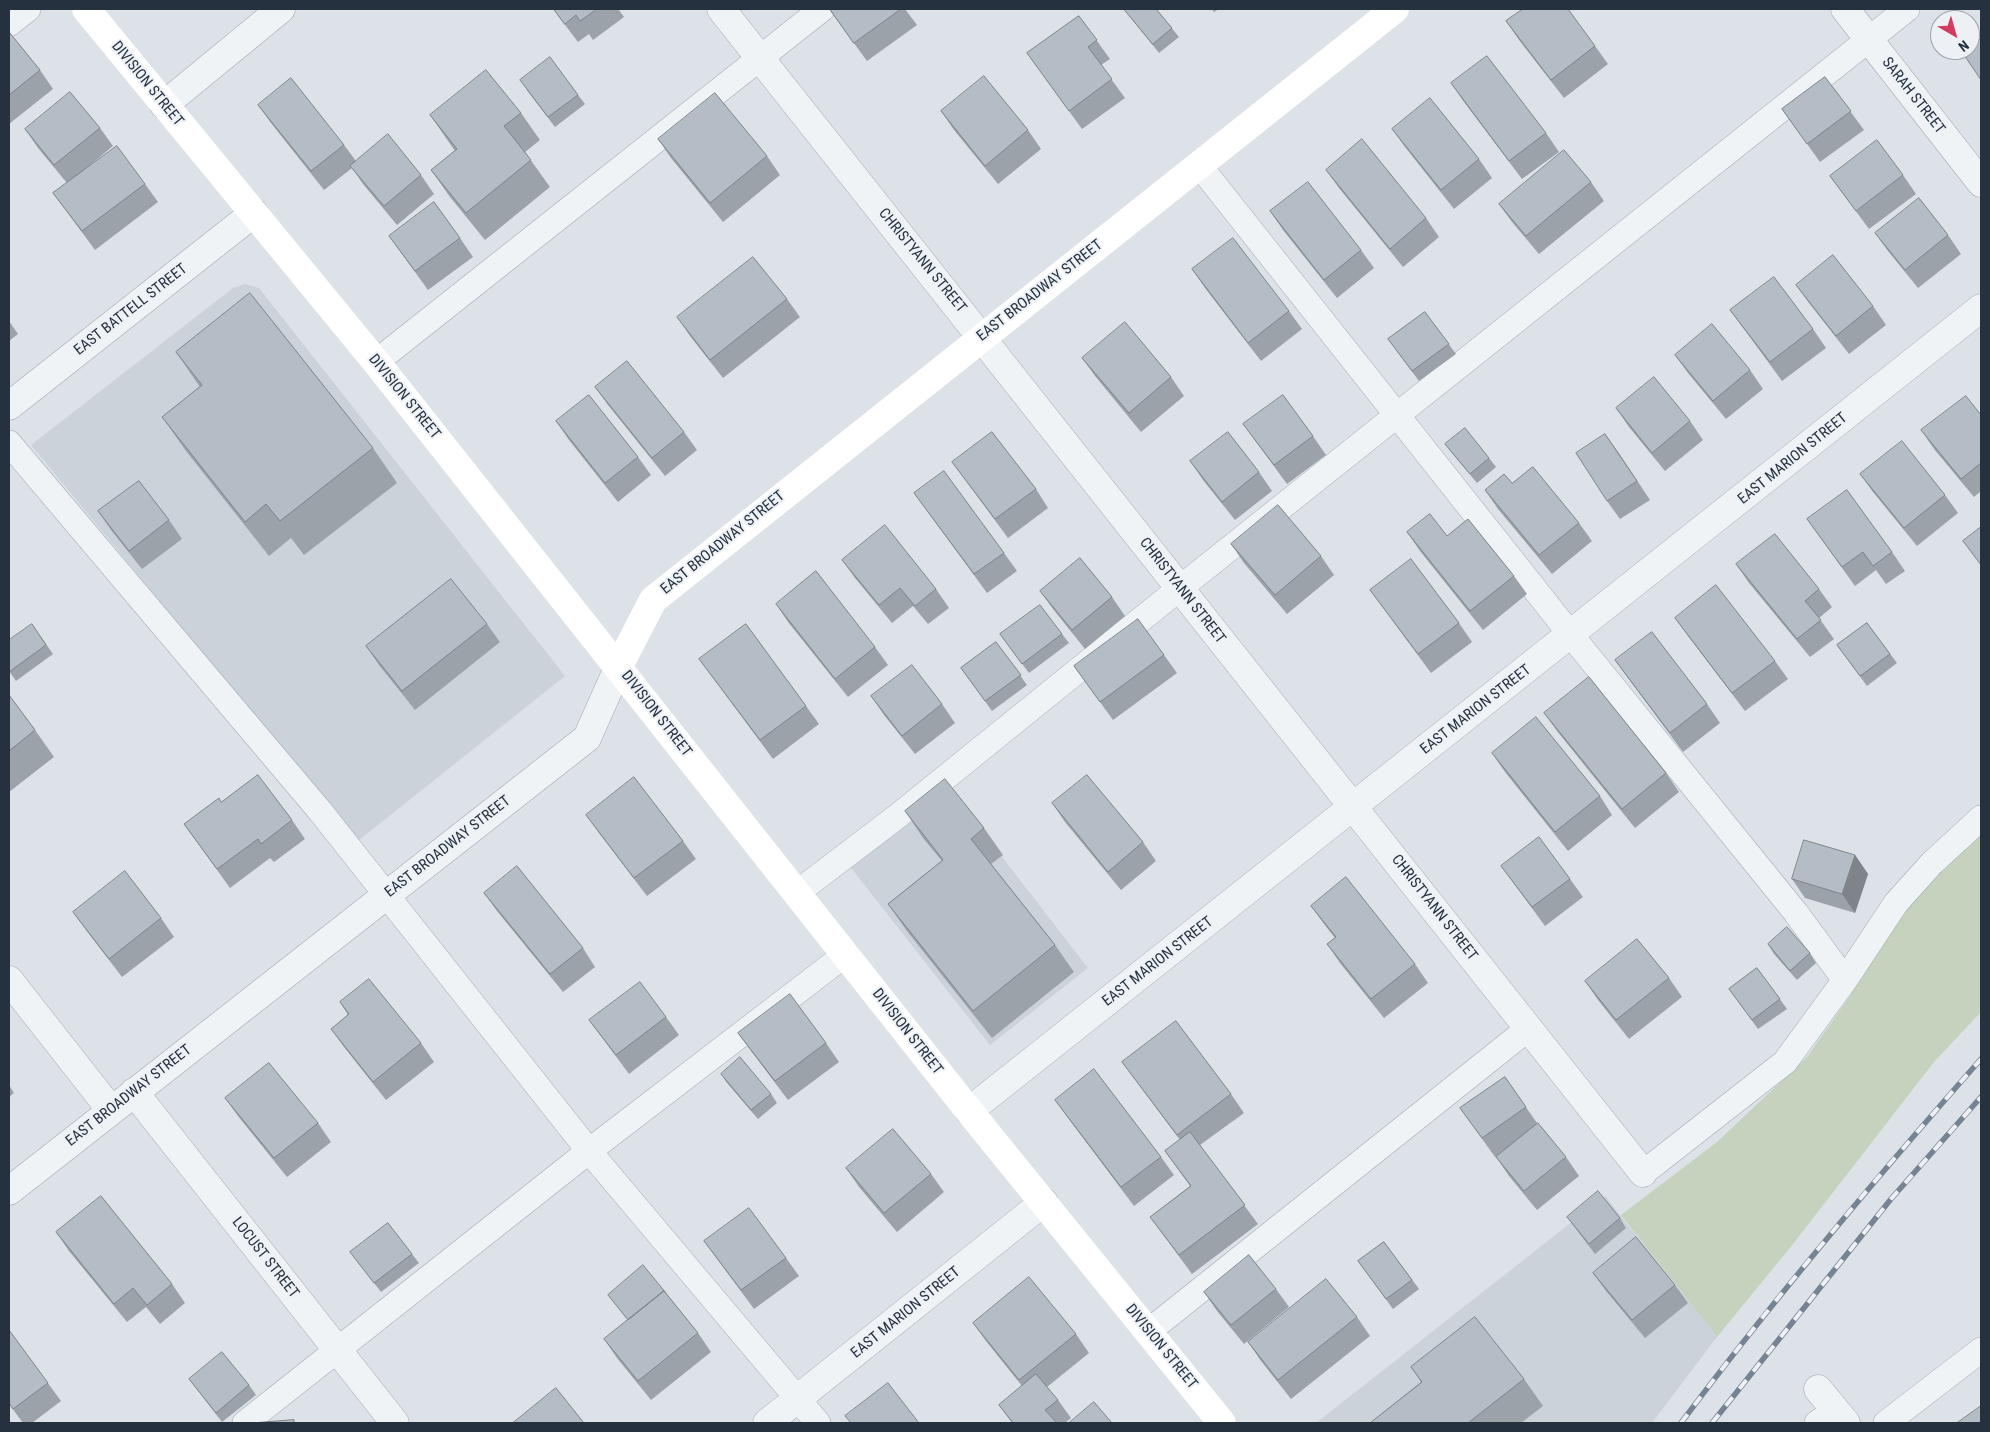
<!DOCTYPE html>
<style>
body{margin:0}
#map{position:relative;width:1990px;height:1432px;overflow:hidden;background:#dde2e8;font-family:"Roboto Condensed",sans-serif}
canvas{display:block}
.frame{position:absolute;inset:0;border:10px solid #26313f;pointer-events:none}
.north{position:absolute;left:1930px;top:10px;width:50px;height:50px;box-sizing:border-box;background:#edf1f5;border:1px solid #9da4ac;border-radius:50%;rotate:142deg;font-size:14px;font-weight:700;line-height:20px;text-align:center;color:#26313f}
.north::after{content:'';display:block;margin:auto;width:18px;height:22px;background:#d33c5f;clip-path:polygon(50% 0,100% 100%,50% 72%,0 100%)}
</style>
<div id="map">
<canvas width="1990" height="1432"></canvas>
<div class="frame"></div>
<div class="north">N</div>
</div>
<script>
const context = document.querySelector('canvas').getContext('2d');
context.lineJoin = 'round';
function fill(path, color) { context.fillStyle = color; context.fill(path, 'evenodd'); }
function strokePath(path, color, width, dash) { context.strokeStyle = color; context.lineWidth = width; context.lineCap = dash ? 'butt' : 'round'; context.setLineDash(dash || []); context.stroke(path); }
function write(font, color, halo, rows, align = 'center') {
  context.font = font + ' "Roboto Condensed",sans-serif'; context.lineWidth = 4; context.setLineDash([]); context.textBaseline = 'middle'; context.strokeStyle = halo; context.fillStyle = color; for (const [text, x, y, turn = 0] of rows) {
    context.save(); context.translate(x, y); context.rotate((+turn || 0) * Math.PI / 180); context.textAlign = isNaN(turn) ? turn : align; if (halo) context.strokeText(text, 0, 0); context.fillText(text, 0, 0); context.restore();
  }
}
const built = new Path2D(`
 M245,284L259,288L565,676L358,841L31,445L233,288Z
 M948,787L1088,968L990,1045L848,864Z
 M1605,1196L1717,1337L1652,1423H1316Z`);
const green = new Path2D(`
 M1981,833V1012L1934,1062L1793,1244L1717,1337L1621,1215L1717,1142L1807,1057L1850,996L1890,929L1922,890Z`);
const lane = new Path2D(`
 M9,24L28,9
 M1199,165L1571,635L1796,913L1845,980
 M376,362L822,9
 M9,443L320,811L589,1151L818,1423
 M798,892L899,815L1180,588L1907,9
 M1643,1173L1785,1062L1845,980L1896,903L1932,863L1981,818
 M1149,1331L1529,1028
 M245,1423L589,1151L846,954
 M1817,1423L1836,1410
 M1886,1423L1981,1350`);
const street = new Path2D(`
 M721,9L1643,1173
 M1845,9L1981,183
 M164,105L281,9
 M9,406L254,213
 M9,980L111,1110
 M134,1092L395,1423
 M969,1111L1981,308
 M9,1191L587,738L619,666
 M1818,1389L1846,1423
 M767,1423L1044,1202`);
const secondary = new Path2D(`
 M86,9L376,362L969,1111L1222,1423
 M619,666L653,600L1395,9`);
const rail = new Path2D(`
 M1681,1423C1775,1297 1877,1177 1981,1059
 M1712,1423L1891,1199L1981,1097`);
const wall = new Path2D(`
 M553,9H618L624,17L593,40L589,34L578,42Z
 M829,9H905L917,25L867,61Z
 M1124,9H1156L1179,37L1159,53Z
 M1212,9H1219L1214,12Z
 M1079,16L1110,59L1101,65L1125,98L1082,129L1027,53Z
 M1506,21L1595,46L1608,64L1564,98L1519,40Z
 M9,32L40,70L53,89L9,124Z
 M1825,77L1864,130L1820,162L1782,109Z
 M1451,83L1546,133L1559,152L1522,179L1464,102Z
 M526,89L578,95L585,104L555,127Z
 M258,105L344,145L356,161L421,175L434,194L397,225L363,184L352,168L324,190L271,123Z
 M941,111L1028,130L1041,149L998,184L954,130Z
 M521,113L540,140L525,152L550,187L485,240L450,197L431,170L455,151L430,115Z
 M100,128L113,146L83,171L145,184L158,202L95,250L53,193L67,183L38,148L25,129Z
 M1392,129L1479,159L1492,178L1454,209L1405,147Z
 M658,139L767,156L780,175L723,222L671,158Z
 M1326,170L1426,218L1439,237L1403,267L1339,188Z
 M1903,175L1916,194L1869,229L1830,176Z
 M1591,182L1604,201L1539,254L1512,222L1499,204Z
 M1270,211L1361,250L1374,268L1337,298L1283,230Z
 M1875,233L1948,235L1961,254L1918,288L1888,251Z
 M389,236L460,238L473,257L428,290Z
 M1192,269L1289,311L1302,329L1261,361L1205,288Z
 M1796,285L1873,306L1886,325L1849,354L1809,303Z
 M787,299L800,317L723,378L690,336L677,317Z
 M1730,310L1813,329L1826,348L1782,381Z
 M1425,312L1456,354L1419,381L1388,339Z
 M9,321L18,334L9,341Z
 M176,352L373,448L397,483L304,555L291,538L269,556L186,451L162,417L200,387Z
 M1675,355L1750,370L1763,389L1726,419L1688,373Z
 M1082,358L1171,377L1184,396L1141,432L1095,376Z
 M595,387L684,432L697,450L665,476L608,405Z
 M1616,408L1690,421L1703,440L1665,471L1629,427Z
 M1981,415V491L1974,497L1934,449L1921,430Z
 M556,421L638,457L651,475L618,502L569,440Z
 M1243,424L1313,436L1326,455L1287,484Z
 M1605,434L1650,500L1620,519L1607,501Z
 M1445,444L1489,458L1496,467L1477,483L1452,453Z
 M1190,461L1259,472L1272,491L1235,520L1203,480Z
 M952,462L1036,489L1048,508L1008,538Z
 M1860,474L1945,495L1958,513L1917,546L1873,492Z
 M1512,483L1579,523L1592,541L1552,574L1498,509L1485,490Z
 M914,493L1004,553L1017,571L987,593Z
 M98,511L169,520L182,539L142,569L111,530Z
 M1807,519L1892,552L1905,571L1886,584L1876,570L1855,586Z
 M1407,532L1447,536L1514,576L1527,594L1483,630L1420,551Z
 M1231,544L1321,556L1334,575L1287,614L1244,563Z
 M842,560L936,589L949,608L928,624L913,606L892,623L855,578Z
 M1736,564L1819,589L1832,607L1819,618L1834,639L1810,657L1749,583Z
 M1370,590L1459,623L1472,642L1431,673Z
 M1040,591L1112,597L1125,616L1085,649L1053,609Z
 M776,604L875,647L888,665L848,697L788,622Z
 M1675,618L1775,661L1788,679L1745,711L1688,636Z
 M1867,623L1897,663L1867,686L1837,645Z
 M32,624L53,654L16,681L9,671Z
 M487,624L500,642L415,710L379,665L366,646Z
 M1000,634H1062L1069,643L1029,673Z
 M996,642L1027,685L992,711L961,668Z
 M1164,655L1177,673L1113,720L1074,666Z
 M699,659L806,706L819,724L773,759Z
 M1615,660L1707,704L1720,723L1683,752L1628,678Z
 M9,695L35,730L54,757L9,792Z
 M871,696L942,704L955,723L915,754L884,715Z
 M1544,713L1666,773L1679,792L1635,828L1557,731Z
 M1492,753L1600,796L1612,815L1568,851L1505,772Z
 M221,802L292,820L305,839L274,862L270,858L230,888L184,824Z
 M1052,803L1143,842L1156,861L1121,890L1065,822Z
 M905,811L984,828L1003,855L991,864L1055,945L1074,972L992,1038L907,931L888,904L942,861L923,838Z
 M586,815L683,841L696,859L647,896L599,833Z
 M1855,855L1868,874L1855,913L1805,898L1792,879Z
 M1501,866L1570,879L1583,897L1545,926Z
 M484,893L583,948L595,967L563,992L497,911Z
 M1311,906L1415,964L1428,983L1384,1018L1340,963L1327,944L1335,938L1324,924Z
 M73,912L161,918L174,937L122,977L86,930Z
 M1768,944L1810,953L1816,963L1797,980L1774,954Z
 M1757,968L1787,1009L1758,1029L1729,989Z
 M1669,978L1682,997L1629,1039L1598,1000L1585,981Z
 M340,1002L421,1043L434,1062L386,1100L344,1047L331,1029L348,1015Z
 M666,1017L679,1035L629,1074L589,1020Z
 M738,1033L826,1043L839,1062L788,1100L751,1051Z
 M1122,1062L1231,1094L1244,1113L1200,1145L1258,1224L1192,1274L1150,1217L1190,1186L1165,1151L1180,1140Z
 M721,1074L771,1094L777,1103L758,1119L727,1083Z
 M1505,1077L1537,1123L1566,1157L1579,1176L1537,1210L1509,1176L1496,1157L1506,1149L1495,1157L1460,1108Z
 M9,1085L14,1093L9,1097Z
 M225,1098L318,1123L331,1142L287,1177L238,1116Z
 M1055,1100L1161,1157L1174,1175L1134,1206L1068,1118Z
 M846,1168L931,1174L944,1192L897,1232L859,1187Z
 M1567,1217L1620,1218L1626,1228L1595,1254Z
 M56,1232L172,1284L185,1303L160,1324L146,1307L127,1322L69,1251Z
 M704,1241L786,1258L799,1276L754,1309Z
 M1384,1242L1419,1289L1393,1309L1358,1261Z
 M350,1252L412,1254L419,1263L381,1292Z
 M1593,1273L1675,1285L1688,1303L1645,1338L1606,1291Z
 M1276,1289L1289,1307L1244,1344L1217,1311L1204,1292Z
 M666,1293L698,1333L711,1352L651,1400L617,1358L604,1339L628,1320L608,1295Z
 M1357,1317L1370,1336L1291,1399L1261,1361L1248,1342Z
 M973,1323L1076,1334L1089,1353L1047,1387L1058,1400L1071,1418L1065,1423H1012L999,1405L1022,1386L986,1341Z
 M9,1330L61,1401L32,1423H23L9,1404Z
 M1411,1367L1524,1379L1543,1406L1521,1423H1370L1421,1382Z
 M189,1379L249,1385L256,1395L222,1422Z`);
const shadedWall = new Path2D(`
 M1605,434L1618,452L1650,500L1637,481Z
 M1855,855L1868,874L1855,913L1842,894Z`);
const building = new Path2D(`
 M554,9H597L580,21L576,15L565,24Z
 M830,9H901L854,43Z
 M1124,9H1156L1172,28L1153,44Z
 M1523,9H1568L1595,46L1551,80L1506,21Z
 M1079,16L1097,40L1088,47L1112,79L1069,111L1027,53Z
 M9,32L40,70L9,95Z
 M1981,39V80L1962,52L1965,50H1970V46Z
 M1487,56L1546,133L1509,161L1451,83Z
 M550,57L578,95L548,117L520,80Z
 M486,70L521,113L504,126L531,160L466,213L431,170L457,149L430,115Z
 M984,76L1028,130L985,166L941,111Z
 M1825,77L1851,111L1807,144L1782,109Z
 M291,78L344,145L311,171L258,105Z
 M70,92L100,128L54,165L25,129Z
 M715,93L767,156L710,203L658,139Z
 M1430,98L1479,159L1441,190L1392,129Z
 M388,134L421,175L384,206L350,166Z
 M1362,139L1426,218L1390,249L1326,170Z
 M1877,140L1903,175L1856,211L1830,176Z
 M117,146L145,184L82,231L53,193Z
 M1564,150L1591,182L1526,236L1499,204Z
 M1308,182L1361,250L1324,280L1270,211Z
 M1919,198L1948,235L1905,270L1875,233Z
 M434,202L460,238L415,271L389,236Z
 M1233,238L1289,311L1248,343L1192,269Z
 M1833,255L1873,306L1836,336L1796,285Z
 M753,257L787,299L710,360L677,317Z
 M1774,277L1813,329L1770,362L1730,310Z
 M250,293L373,448L280,521L266,504L245,522L162,417L202,385L176,352Z
 M1425,312L1449,344L1412,371L1388,339Z
 M1125,322L1171,377L1129,413L1082,358Z
 M1712,324L1750,370L1713,401L1675,355Z
 M627,361L684,432L652,458L595,387Z
 M1654,377L1690,421L1652,453L1616,408Z
 M589,395L638,457L605,483L556,421Z
 M1283,395L1313,436L1274,465L1243,424Z
 M1966,396L1981,415V463L1961,479L1921,430Z
 M1465,428L1489,458L1470,474L1445,444Z
 M992,432L1036,489L995,519L952,462Z
 M1228,432L1259,472L1222,502L1190,461Z
 M1605,434L1637,481L1607,501L1576,453Z
 M1902,441L1945,495L1904,528L1860,474Z
 M1533,467L1579,523L1539,555L1485,490L1504,474L1512,483Z
 M944,471L1004,553L974,574L914,493Z
 M139,481L169,520L129,551L98,511Z
 M1847,490L1892,552L1873,566L1863,552L1842,567L1807,519Z
 M1278,505L1321,556L1275,595L1231,544Z
 M1430,514L1447,536L1468,519L1514,576L1470,611L1407,532Z
 M885,525L936,589L915,606L900,588L879,605L842,560Z
 M1981,527V565L1963,541Z
 M1775,534L1819,589L1805,601L1821,620L1797,639L1736,564Z
 M1080,558L1112,597L1072,630L1040,591Z
 M1411,559L1459,623L1418,654L1370,590Z
 M816,571L875,647L835,679L776,604Z
 M451,579L487,624L402,691L366,646Z
 M1716,585L1775,661L1732,693L1675,618Z
 M1040,605L1062,634L1022,664L1000,634Z
 M1138,619L1164,655L1100,702L1074,666Z
 M1867,623L1890,654L1860,676L1837,645Z
 M32,624L46,645L9,672V640Z
 M746,624L806,706L760,740L699,659Z
 M1652,632L1707,704L1670,733L1615,660Z
 M996,642L1021,675L985,701L961,668Z
 M912,665L942,704L902,736L871,696Z
 M1589,677L1666,773L1622,809L1544,713Z
 M9,695L35,730L9,751Z
 M1536,717L1600,796L1555,832L1492,753Z
 M258,775L292,820L261,844L258,839L217,869L184,824L219,798L221,802Z
 M1087,775L1143,842L1108,872L1052,803Z
 M634,777L683,841L634,878L586,815Z
 M945,779L984,828L971,839L1055,945L973,1011L888,904L943,860L905,811Z
 M1539,837L1570,879L1532,907L1501,866Z
 M1804,840L1855,855L1842,894L1792,879Z
 M517,866L583,948L550,974L484,893Z
 M125,871L161,918L109,959L73,912Z
 M1346,877L1415,964L1371,999L1327,944L1336,937L1311,906Z
 M1787,927L1810,953L1790,971L1768,944Z
 M1637,939L1669,978L1616,1020L1585,981Z
 M1757,968L1780,999L1752,1020L1729,989Z
 M369,979L421,1043L373,1082L331,1029L349,1014L340,1002Z
 M640,982L666,1017L616,1055L589,1020Z
 M790,994L826,1043L775,1081L738,1033Z
 M1176,1021L1231,1094L1177,1135L1122,1062Z
 M740,1057L771,1094L751,1110L721,1074Z
 M269,1063L318,1123L274,1158L225,1098Z
 M1094,1069L1161,1157L1121,1187L1055,1100Z
 M1505,1077L1526,1107L1482,1138L1460,1108Z
 M1538,1123L1566,1157L1524,1191L1496,1157Z
 M893,1129L931,1174L884,1213L846,1168Z
 M1190,1132L1245,1205L1179,1255L1150,1217L1191,1186L1165,1151Z
 M1598,1191L1620,1218L1589,1244L1567,1217Z
 M101,1196L172,1284L147,1305L133,1288L114,1304L56,1232Z
 M749,1208L786,1258L741,1290L704,1241Z
 M388,1223L412,1254L374,1283L350,1252Z
 M1636,1237L1675,1285L1632,1320L1593,1273Z
 M1384,1242L1412,1280L1386,1299L1358,1261Z
 M1249,1255L1276,1289L1231,1325L1204,1292Z
 M643,1265L666,1293L664,1291L628,1320L608,1295Z
 M1029,1277L1076,1334L1019,1380L973,1323Z
 M1326,1279L1357,1317L1278,1380L1248,1342Z
 M664,1291L698,1333L638,1381L604,1339Z
 M1475,1317L1524,1379L1468,1423H1370L1422,1382L1411,1367Z
 M9,1330L48,1383L13,1409L9,1403Z
 M222,1352L249,1385L216,1413L189,1379Z
 M1036,1374L1058,1400L1045,1410L1057,1423H1013L999,1405Z
 M888,1383L919,1423H851L845,1416Z
 M556,1388L584,1423H513Z
 M1094,1402L1112,1423H1069Z
 M1981,1406V1423H1957Z
 M294,1420V1423H252Z`);
const streetNames = [
 ["DIVISION STREET",147,84,51],
 ["SARAH STREET",1913,96,52],
 ["CHRISTYANN STREET",922,261,51],
 ["EAST BROADWAY STREET",1040,291,-38],
 ["EAST BATTELL STREET",131,310,-38],
 ["DIVISION STREET",404,397,51],
 ["EAST MARION STREET",1793,459,-39],
 ["EAST BROADWAY STREET",723,543,-39],
 ["CHRISTYANN STREET",1182,591,52],
 ["EAST MARION STREET",1476,710,-38],
 ["DIVISION STREET",656,714,52],
 ["EAST BROADWAY STREET",448,847,-38],
 ["CHRISTYANN STREET",1434,908,52],
 ["EAST MARION STREET",1158,962,-38],
 ["DIVISION STREET",907,1032,52],
 ["EAST BROADWAY STREET",129,1096,-38],
 ["LOCUST STREET",265,1258,52],
 ["EAST MARION STREET",906,1313,-39],
 ["DIVISION STREET",1161,1347,51]
];
fill(built, '#cbd2da');
fill(green, '#c5d2be');
strokePath(lane, '#a2a9b2', 26);
strokePath(street, '#a2a9b2', 29);
strokePath(lane, '#f0f3f6', 25);
strokePath(street, '#f0f3f6', 28);
strokePath(secondary, '#fff', 28);
strokePath(rail, '#768392', 5.5);
strokePath(rail, '#edf1f5', 4, [11]);
fill(wall, '#9ba2a9');
fill(shadedWall, '#7e848a');
fill(building, '#b4bcc5');
strokePath(building, '#7e848a', 1);
write('15px', '#26313f', '#edf1f5', streetNames);
</script>
